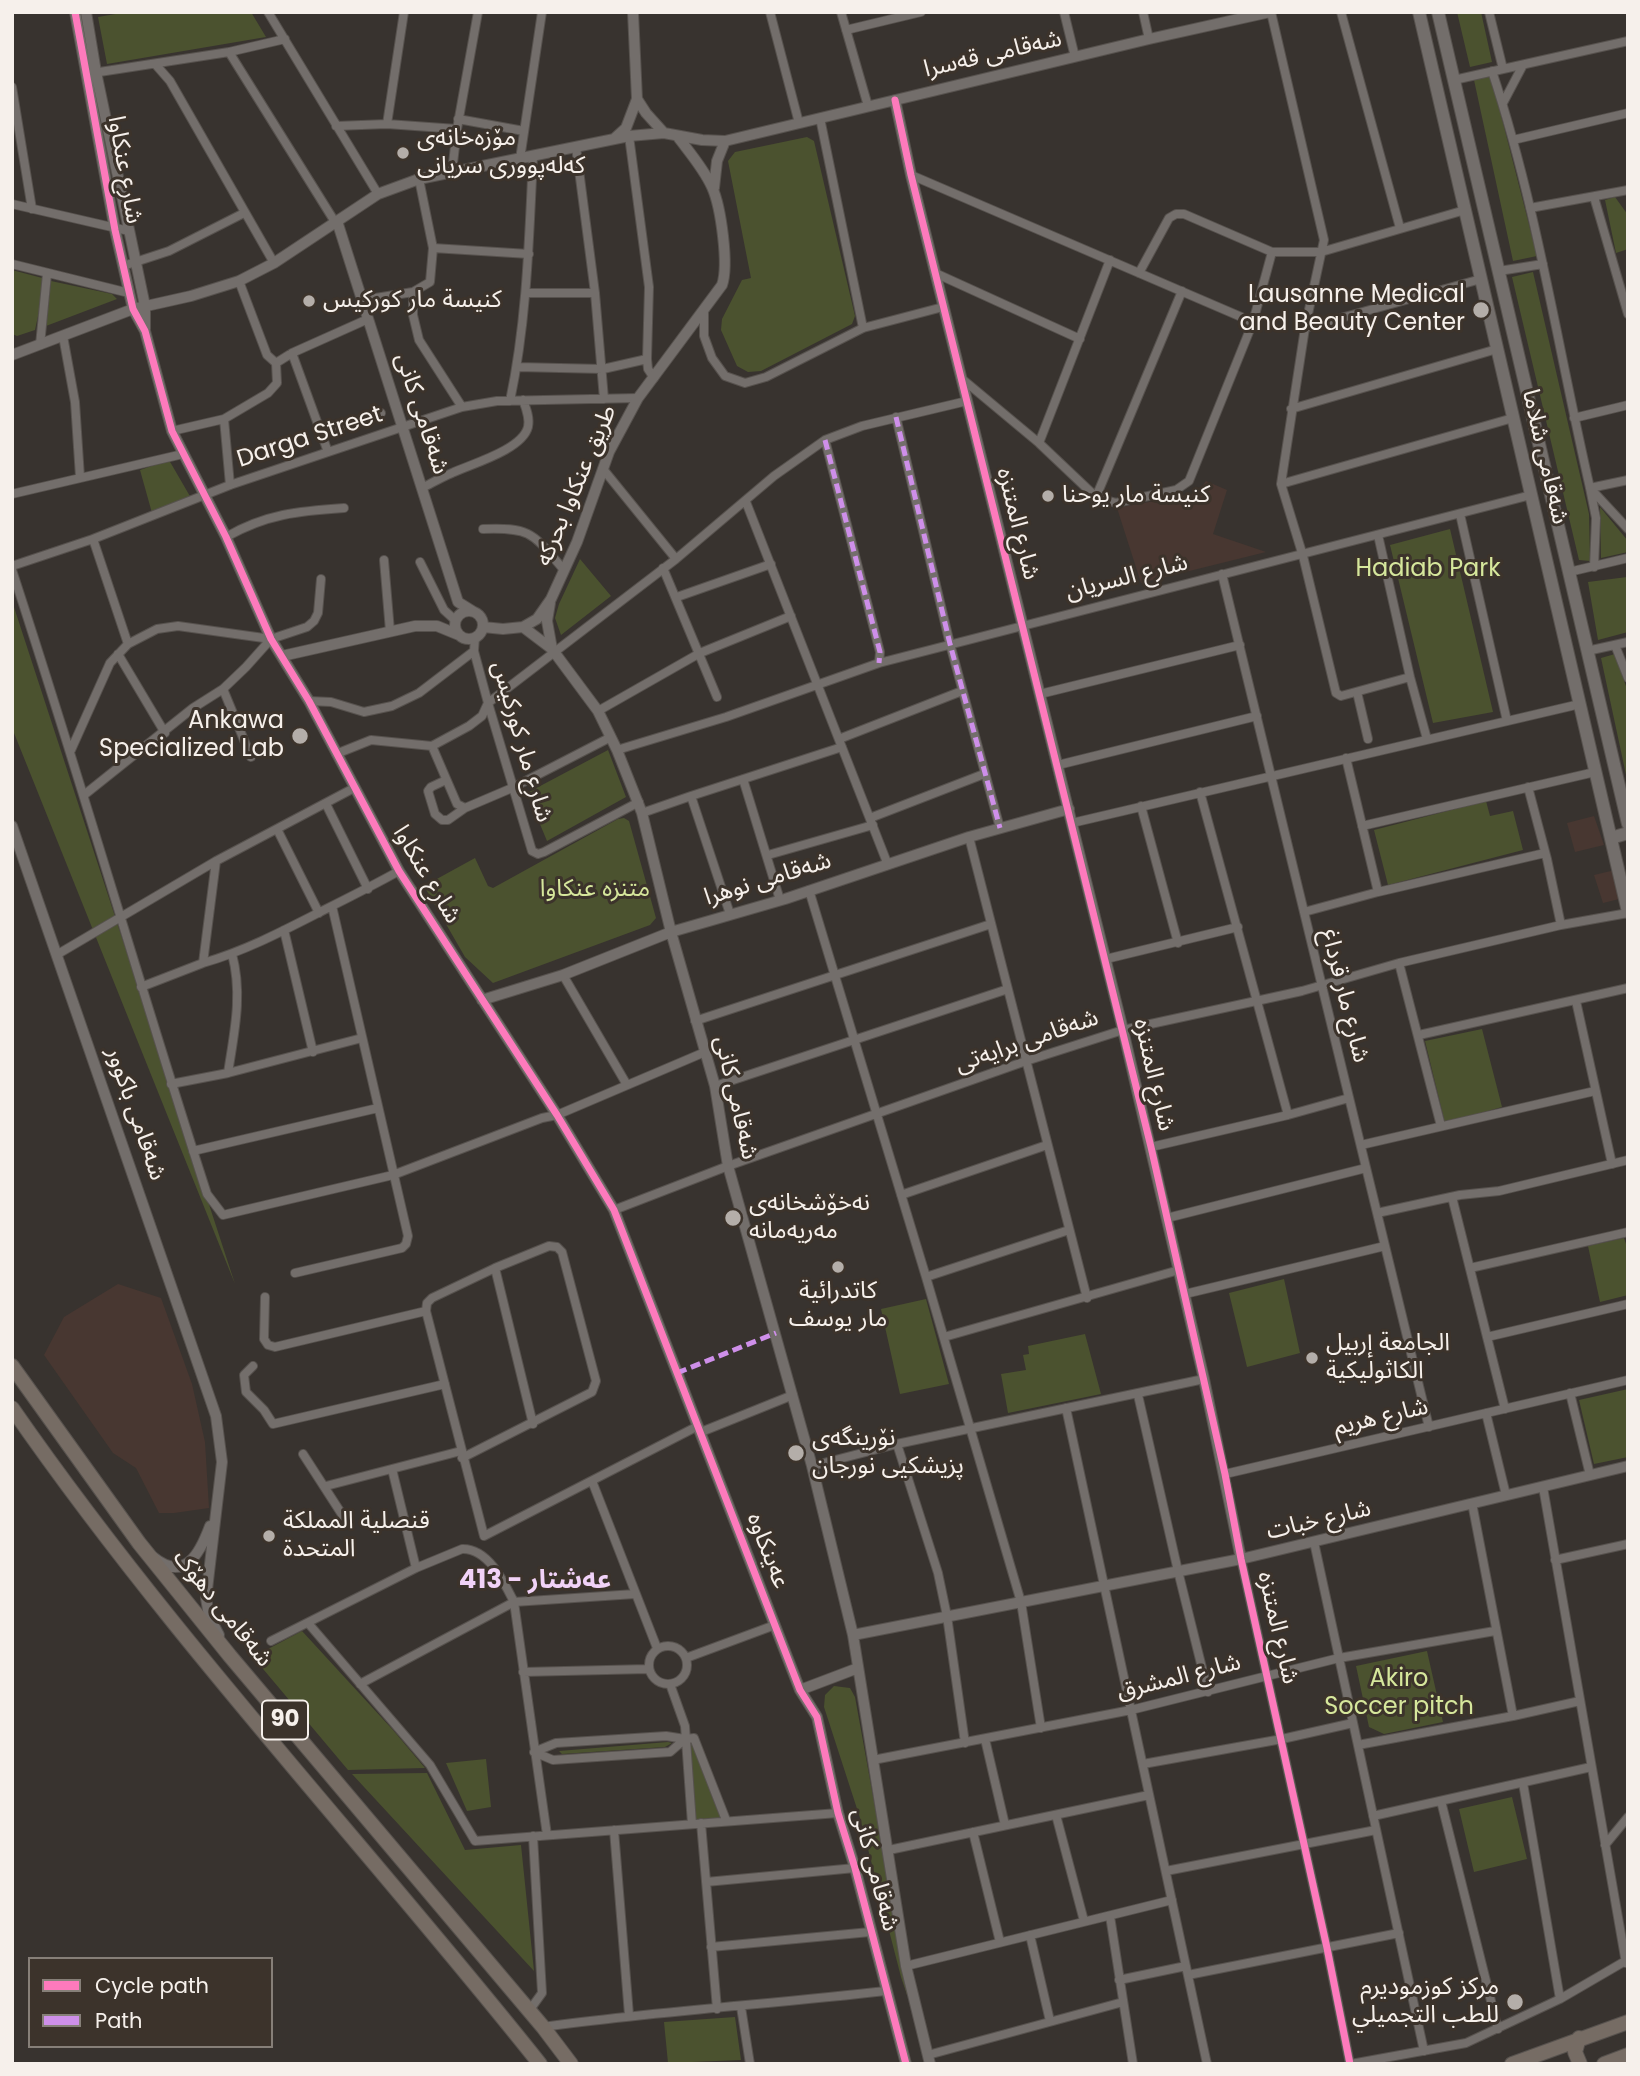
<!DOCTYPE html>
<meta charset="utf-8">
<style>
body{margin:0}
#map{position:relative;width:1640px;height:2076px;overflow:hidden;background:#38332f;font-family:Poppins,sans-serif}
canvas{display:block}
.frame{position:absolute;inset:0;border:14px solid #f6f0eb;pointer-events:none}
.legend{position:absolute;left:28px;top:1957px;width:245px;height:91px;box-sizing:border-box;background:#3c332b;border:2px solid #867f78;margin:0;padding:9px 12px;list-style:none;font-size:21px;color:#f6f0eb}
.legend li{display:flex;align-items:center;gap:14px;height:35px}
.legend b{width:35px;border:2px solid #867f78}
</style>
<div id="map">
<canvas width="1640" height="2076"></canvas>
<div class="frame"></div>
<ul class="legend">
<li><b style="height:9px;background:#fd7abc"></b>Cycle path</li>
<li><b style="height:9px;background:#ce8fe9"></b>Path</li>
</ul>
</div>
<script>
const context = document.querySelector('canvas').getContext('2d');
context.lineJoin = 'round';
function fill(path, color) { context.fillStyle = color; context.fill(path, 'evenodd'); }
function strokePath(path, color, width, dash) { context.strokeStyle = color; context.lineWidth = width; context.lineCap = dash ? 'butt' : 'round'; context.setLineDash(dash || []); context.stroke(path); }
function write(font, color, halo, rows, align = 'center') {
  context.font = font + ' Poppins,"Noto Sans Arabic",sans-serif'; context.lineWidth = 6; context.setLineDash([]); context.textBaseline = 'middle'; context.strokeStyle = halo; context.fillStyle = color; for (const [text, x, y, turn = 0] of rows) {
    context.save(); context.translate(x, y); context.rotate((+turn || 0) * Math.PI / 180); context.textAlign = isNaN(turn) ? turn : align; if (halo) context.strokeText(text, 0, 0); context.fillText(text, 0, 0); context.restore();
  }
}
const industrial = new Path2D(`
 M1206,481L1227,490L1213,534L1266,552L1141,583L1117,508L1197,493Z
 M1594,816L1604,845L1575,852L1567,823Z
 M1615,870L1623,898L1603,903L1594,875Z
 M118,1284L161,1298L192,1384L205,1442L209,1508L174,1513H159L136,1468L113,1453L44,1355L64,1317Z`);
const green = new Path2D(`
 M127,12H251L266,37L107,64L98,17Z
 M1457,12H1481L1492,62L1470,67Z
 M1491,76L1537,256L1513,261L1474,80Z
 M807,137L814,141L855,316L852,324L761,371L748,372L737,366L721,330L722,319L742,280L751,278L728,161L735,152Z
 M1615,197L1628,215V249L1616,253L1605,200Z
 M12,270L46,279L35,330L17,336L12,334Z
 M1533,272L1589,514L1590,561L1579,560L1512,277Z
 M51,281L112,294L117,299L46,326Z
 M169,460L191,498L152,513L140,470Z
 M1600,507L1628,541V552L1601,558Z
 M1450,529L1493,712L1433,723L1390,545Z
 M580,559L611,596L561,635L555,618L559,604Z
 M1627,577L1628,632L1598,640L1588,582Z
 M12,601L235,1284L12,728Z
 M1615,654L1628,692V784L1601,658Z
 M608,750L626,797L547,841L527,793Z
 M1486,801L1490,816L1513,811L1523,850L1388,885L1374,830Z
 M624,818L629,821L656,918L650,925L493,983L465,957L424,886L475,858L488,886L493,888L618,819Z
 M1482,1029L1502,1107L1445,1123L1425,1041Z
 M1624,1238L1628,1250V1295L1600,1302L1588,1246Z
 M1284,1279L1300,1353L1247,1367L1229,1293Z
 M926,1299L949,1384L900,1394L881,1309Z
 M1085,1334L1101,1394L1008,1413L1001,1374L1026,1370L1023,1355L1029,1354L1028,1346Z
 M1628,1389V1457L1594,1464L1579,1400Z
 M302,1631L393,1730L425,1768L348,1770L253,1657Z
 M1427,1651L1443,1722L1384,1734L1369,1727L1356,1666Z
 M834,1686L850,1688L855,1697L880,1835L914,1995H907L901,1977L860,1818L824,1707L825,1695Z
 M692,1740L722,1818L694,1820L688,1741Z
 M668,1742L672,1743L665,1747L562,1754L559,1751Z
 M486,1759L491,1807L467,1811L446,1763Z
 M427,1773L465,1850L521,1845L534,1971L352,1774Z
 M1512,1797L1527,1859L1474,1872L1459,1809Z
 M735,2017L741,2060L668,2063L664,2022Z`);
const minor = new Path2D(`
 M268,12L378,194
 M404,12L387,124L457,129
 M770,12L799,123
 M841,12L868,106
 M1064,12L1075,57
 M1143,12L1149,39
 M1271,12L1324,240L1305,328L1281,484L1303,556L1336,693L1341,696L1410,677
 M1341,12L1400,228
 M1489,12L1503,69
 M846,30L921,12
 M229,52L335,222
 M156,65L170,81L274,263
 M1492,71C1537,207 1558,349 1590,488L1596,518L1594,567
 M93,73L229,52L285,39
 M1454,80L1628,41
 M12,87L32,209
 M1503,103L1523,65
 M820,118L863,328
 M458,119L524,131
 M336,126L387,124
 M629,136L649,287L647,359L648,369L654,378
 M1513,140L1628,113
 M576,147L595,293L604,399
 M520,159L542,12
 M452,172L457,129L478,12
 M911,175L1253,322
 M1594,197L1628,314
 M12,204L129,231
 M1530,208L1628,190
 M433,248L529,254
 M12,264L129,293
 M123,266L169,251L244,213
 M1499,271L1543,264
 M935,273L1080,339
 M1139,273L1169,218L1176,214H1184L1272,252H1321L1465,210
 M413,292V315L419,340L462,407
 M527,293H595
 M363,300L413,292L430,282L433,248L419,179
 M704,311V336L712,358L725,376L745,383L766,377L863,328L943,307
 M1305,328L1481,279
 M63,336L75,402L80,477
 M40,345L47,274
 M292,353L328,452
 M276,363L292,353L368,319
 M517,367L603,369L647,359
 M961,378L1039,443L1096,497L1116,503L1176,490L1189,481L1253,322L1272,252
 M510,401C527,320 529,239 533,157
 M1291,409L1497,349
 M896,417L950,644L1000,828
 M1574,418L1628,405
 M172,431L224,419
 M323,432L381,413
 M825,440L880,652L879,663
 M1039,443L1110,260
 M603,469L676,559
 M1281,484L1513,418
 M230,485L224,419L268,393L277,383L276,363L267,355L239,281
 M422,488C432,483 442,477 452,473C471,464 522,450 528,427C530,418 526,408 523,400
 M1590,488L1628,529
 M1590,488L1628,480
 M12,494L183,454
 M1096,497L1182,291
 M746,502L888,865
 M1460,514L1507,721
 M483,529C532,527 533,534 564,570
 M1378,535L1410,677L1427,739
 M226,537C266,514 299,511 344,508
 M384,560L390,631
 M420,562L444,610L455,620
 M12,566L93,539
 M663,568L717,697
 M12,570C80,777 140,987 207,1194L223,1215L393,1175L542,1118L557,1115L705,1052
 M1569,572L1628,558
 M1222,574L1429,1427
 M677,597L771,564
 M475,637L474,651L488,703L532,851L538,854L544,852L639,802
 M128,644L93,539L230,485L462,407L497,401L638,398
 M1615,645L1628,678
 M1587,651L1628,642
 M118,654L165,733
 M223,689L251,757
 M1357,692L1368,739
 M1040,694L1240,645
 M309,701L331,702L364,712L392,706L419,693L474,651
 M598,711L700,653L791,616
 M839,739L962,691
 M432,746L457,804L465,808L512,788L611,737
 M71,750L110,663L128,644L157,629L178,626L271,639L307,627L314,621L318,613L321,579
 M617,750L726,717L879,663L1531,495
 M336,754L371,740L432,746L469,726L482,716L488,703L676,559L774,476L825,440L862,426L967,401
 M1346,758L1378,892
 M1058,765L1257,716
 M743,779L780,900
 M446,780L431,787L428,791L435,814L442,820H448L465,808
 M1528,787L1547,859L1561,925
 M1200,792L1288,1115
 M84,795L193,708L223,689L246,667L271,639
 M326,804L368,889
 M1141,806L1178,943
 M642,813L691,796
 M870,818L984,774
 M1072,823L1580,704
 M1362,826L1595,772
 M277,829L319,913
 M969,837L1087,1298
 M768,855L873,825
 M216,861L203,963C245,951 283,931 322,911C348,898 374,885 399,871
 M809,890L926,1277L1021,1602L1041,1728
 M1304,912L1378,892L1545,853
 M730,914L691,796L842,747
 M284,930L313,1052
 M58,954L216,861L354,788
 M1106,959L1238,927
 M1399,963L1441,1126
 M563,975L627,1085
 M141,987L203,963
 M1576,1001L1612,1164
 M695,1021L991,924
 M1419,1035L1628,988
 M228,1073C234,1033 243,995 232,954
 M171,1084L228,1073L362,1038
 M715,1086L1008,989
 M1361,1145L1595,1091
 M1151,1147L1288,1115L1349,1098
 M193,1151L378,1108
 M901,1195L1047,1145
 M1452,1197L1505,1409
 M614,1210L728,1166L1026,1061L1123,1030L1302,991L1399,963L1561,925L1628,913
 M1377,1213L1460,1195L1499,1191L1628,1160
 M1167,1218L1366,1168
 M495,1268L533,1424
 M1470,1268L1628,1232
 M295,1273L402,1248L406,1244L408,1236L332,906
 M926,1277L1069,1230
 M1185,1294L1385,1246
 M265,1297L264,1339L268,1345L275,1347L426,1311
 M944,1337L1179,1270
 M1487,1337L1628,1304
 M253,1366L244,1375L246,1392L264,1410L273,1424L445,1384
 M1570,1393L1590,1475
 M1138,1395L1178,1571L1208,1692
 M1066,1408L1207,2064
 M1486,1413L1506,1495
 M701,1432L793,1395
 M897,1444L938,1573L947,1616L965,1743
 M303,1454L343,1516
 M462,1458L592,1392L596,1381L562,1252L557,1247L549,1246L495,1268L432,1298L427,1303L426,1311L484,1536L698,1426
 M812,1466L897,1444L1204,1379
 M392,1469L416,1568
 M1225,1474L1628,1380
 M592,1481L657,1648
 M326,1486L461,1451
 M1543,1487L1626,1963
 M1472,1503L1513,1716
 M1314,1542L1424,2051
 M1241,1559L1327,1948L1350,2064
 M1555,1560L1628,1544
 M308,1623L430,1765L475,1841L838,1813
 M271,1641L416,1568L462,1549C488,1548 504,1582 514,1602L547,1835
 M649 1665a19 19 0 1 1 38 0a19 19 0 1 1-38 0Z
 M686,1658L775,1625
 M523,1672L648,1669
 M360,1684L514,1602L635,1594
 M670,1684L685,1726L692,1824
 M666,1736L685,1739L670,1752L553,1760L534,1752L556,1743Z
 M685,1739L694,1738L726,1820
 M985,1739L1005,1825
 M1358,1745L1513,1716L1580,1701
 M873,1760L1131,1710L1339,1658L1495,1631
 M1143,1764L1282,1739L1353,1723
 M1523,1783L1560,1999
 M1441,1801L1498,2029
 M1056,1815L1084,1921
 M1373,1816L1591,1767
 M701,1823L717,2009
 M614,1830L629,2015
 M973,1832L1000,1942
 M1605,1845L1628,1817
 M889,1850L1149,1795
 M1166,1871L1376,1830
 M706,1882L855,1868
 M1110,1916L1133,2064
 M1030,1935L1050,2021
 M711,1947L870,1932
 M906,1966L1172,1900
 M1188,1975L1399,1933
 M1119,1980L1186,1966
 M741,2007L750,2064
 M529,2011L542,1993L533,1836
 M543,2027C657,2011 772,2004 886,1991
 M928,2055L1123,2002
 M1351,2064L1466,2043L1560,1999L1627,1960`);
const tertiary = new Path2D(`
 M75,12L115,230L133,309L145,331L172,431L226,537L271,639L309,701L399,871L557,1115L614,1210L800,1690L817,1717L838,1813L855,1868L906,2064
 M86,12L96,72L145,306V329
 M637,99L646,113L664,133
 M895,100L911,175L1123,1030L1204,1379L1241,1559
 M615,138L626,128L637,99L633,12
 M714,188L717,161L725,141
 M337,221L458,602L474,612
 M12,355L133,309L191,296L239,281L274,263L378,194L419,179L629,136L664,133L702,140L725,141L1149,39L1270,12
 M550,603L547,621L552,649
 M455 625a14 14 0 1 1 28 0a14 14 0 1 1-28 0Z
 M483,627L503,629L523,627L537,619L551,599L577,542L609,452L638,398L722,285C729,265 721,207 712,187C704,169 690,153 678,137
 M523,627L552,649L598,711L617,750L642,813L671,932L715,1086L728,1166L812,1466L853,1635L906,1966L930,2064
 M282,656L415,626H437L459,635
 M12,826L216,1416L222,1462L206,1598L209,1616L219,1635
 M482,1000L563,975L671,932L785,899L969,837L1069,809
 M153,1557C185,1583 200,1553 210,1526
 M853,1635L1241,1559L1628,1466
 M800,1690L858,1668`);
const secondary = new Path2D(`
 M1419,12L1628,912
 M1438,12L1628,824
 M1611,838L1628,833`);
const trunk = new Path2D(`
 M12,1366L139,1543L230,1656L543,2027L571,2064
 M12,1408C172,1639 365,1844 540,2064
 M1579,2038L1575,2052L1580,2064
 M1512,2064L1628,2022
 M1604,2064L1628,2055`);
const quiet = new Path2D(`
 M896,417L950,644L1000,828
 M825,440L880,652L879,663
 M677,1373L776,1333`);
const cycleway = new Path2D(`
 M75,12L115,230L133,309L145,331L172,431L226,537L271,639L309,701L399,871L557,1115L614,1210L800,1690L817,1717L838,1813L855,1868L906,2064
 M895,100L911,175L1151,1147L1225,1474L1241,1559L1327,1948L1350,2064`);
const markers = [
 [403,153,7,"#b4aea9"],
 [309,301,7,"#b4aea9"],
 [1481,310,9,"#b4aea9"],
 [1048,496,7,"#b4aea9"],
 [300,736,9,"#b4aea9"],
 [733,1218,9,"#b4aea9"],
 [838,1267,7,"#b4aea9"],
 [1312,1358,7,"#b4aea9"],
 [796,1453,9,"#b4aea9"],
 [269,1536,7,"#b4aea9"],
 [1515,2002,9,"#b4aea9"]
];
const shields = [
 [285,1720,46]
];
const shieldNames = [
 ["90",285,1720]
];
const streetNames = [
 ["شەقامی قەسرا",993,55,-13],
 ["شارع عنكاوا",124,170,80],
 ["شەقامی کانی",421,414,72],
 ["Darga Street",310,438,-18],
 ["شەقامی شلاما",1544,457,77],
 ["طريق عنكاوا بحركه",577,486,-67],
 ["شارع المتنزه",1017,524,76],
 ["شارع السريان",1127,578,-14],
 ["شارع مار كوركيس",521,742,74],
 ["شارع عنكاوا",426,875,59],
 ["شەقامی نوهرا",768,880,-17],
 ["شارع مار قرداغ",1344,996,76],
 ["شەقامی برایەتی",1027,1042,-19],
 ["شارع المتنزه",1153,1075,77],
 ["شەقامی کانی",735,1098,77],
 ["شەقامی باکوور",135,1114,71],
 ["شارع هريم",1381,1418,-13],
 ["شارع خبات",1319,1521,-13],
 ["عەینکاوە",767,1551,69],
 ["شەقامی دهۆک",222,1609,51],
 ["شارع المتنزه",1277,1628,77],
 ["شارع المشرق",1179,1678,-14],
 ["شەقامی کانی",874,1870,75]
];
const poiNames = [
 ["مۆزەخانەی",417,139],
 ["کەلەپووری سریانی",417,167],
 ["Lausanne Medical",1465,296,"right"],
 ["and Beauty Center",1465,324,"right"],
 ["كنيسة مار كوركيس",323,301],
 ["كنيسة مار يوحنا",1062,496],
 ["Ankawa",284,722,"right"],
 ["Specialized Lab",284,750,"right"],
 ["نەخۆشخانەی",749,1204],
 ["مەریەمانە",749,1232],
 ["كاتدرائية",838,1292,"center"],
 ["مار يوسف",838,1320,"center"],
 ["الجامعة إربيل",1326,1344],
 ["الكاثوليكية",1326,1372],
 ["نۆرینگەی",812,1439],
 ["پزیشکیی نورجان",812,1467],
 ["قنصلية المملكة",283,1522],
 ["المتحدة",283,1550],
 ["مركز كوزموديرم",1499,1988,"right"],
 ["للطب التجميلي",1499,2016,"right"]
];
const parkNames = [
 ["Hadiab Park",1428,570],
 ["متنزه عنكاوا",595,890],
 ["Akiro",1399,1680],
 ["Soccer pitch",1399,1708]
];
const neighbourhoodNames = [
 ["عه‌شتار - 413",535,1581]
];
fill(industrial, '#483731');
fill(green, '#4b522f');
strokePath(minor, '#57524e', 10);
strokePath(tertiary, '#57524e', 12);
strokePath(secondary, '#57524e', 14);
strokePath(trunk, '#57524e', 16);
strokePath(minor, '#736e6b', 8);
strokePath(tertiary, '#736e6b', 10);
strokePath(secondary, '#736e6b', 12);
strokePath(trunk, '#766c64', 14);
strokePath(quiet, '#ce8fe9', 5, [10, 5]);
strokePath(cycleway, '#fd7abc', 7);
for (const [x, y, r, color] of markers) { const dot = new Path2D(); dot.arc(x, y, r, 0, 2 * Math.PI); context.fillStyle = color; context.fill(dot); strokePath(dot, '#3c332b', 2.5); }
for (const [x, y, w] of shields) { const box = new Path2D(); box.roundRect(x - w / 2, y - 19.5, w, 39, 5); context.fillStyle = '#3c332b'; context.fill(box); strokePath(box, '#f6f0eb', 2); }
write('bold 23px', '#f6f0eb', null, shieldNames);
write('24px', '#f6f0eb', '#3c332b', streetNames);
write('24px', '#f6f0eb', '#3c332b', poiNames, 'left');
write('24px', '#d6e79c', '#3c332b', parkNames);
write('bold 26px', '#f1d2f7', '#3c332b', neighbourhoodNames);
</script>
